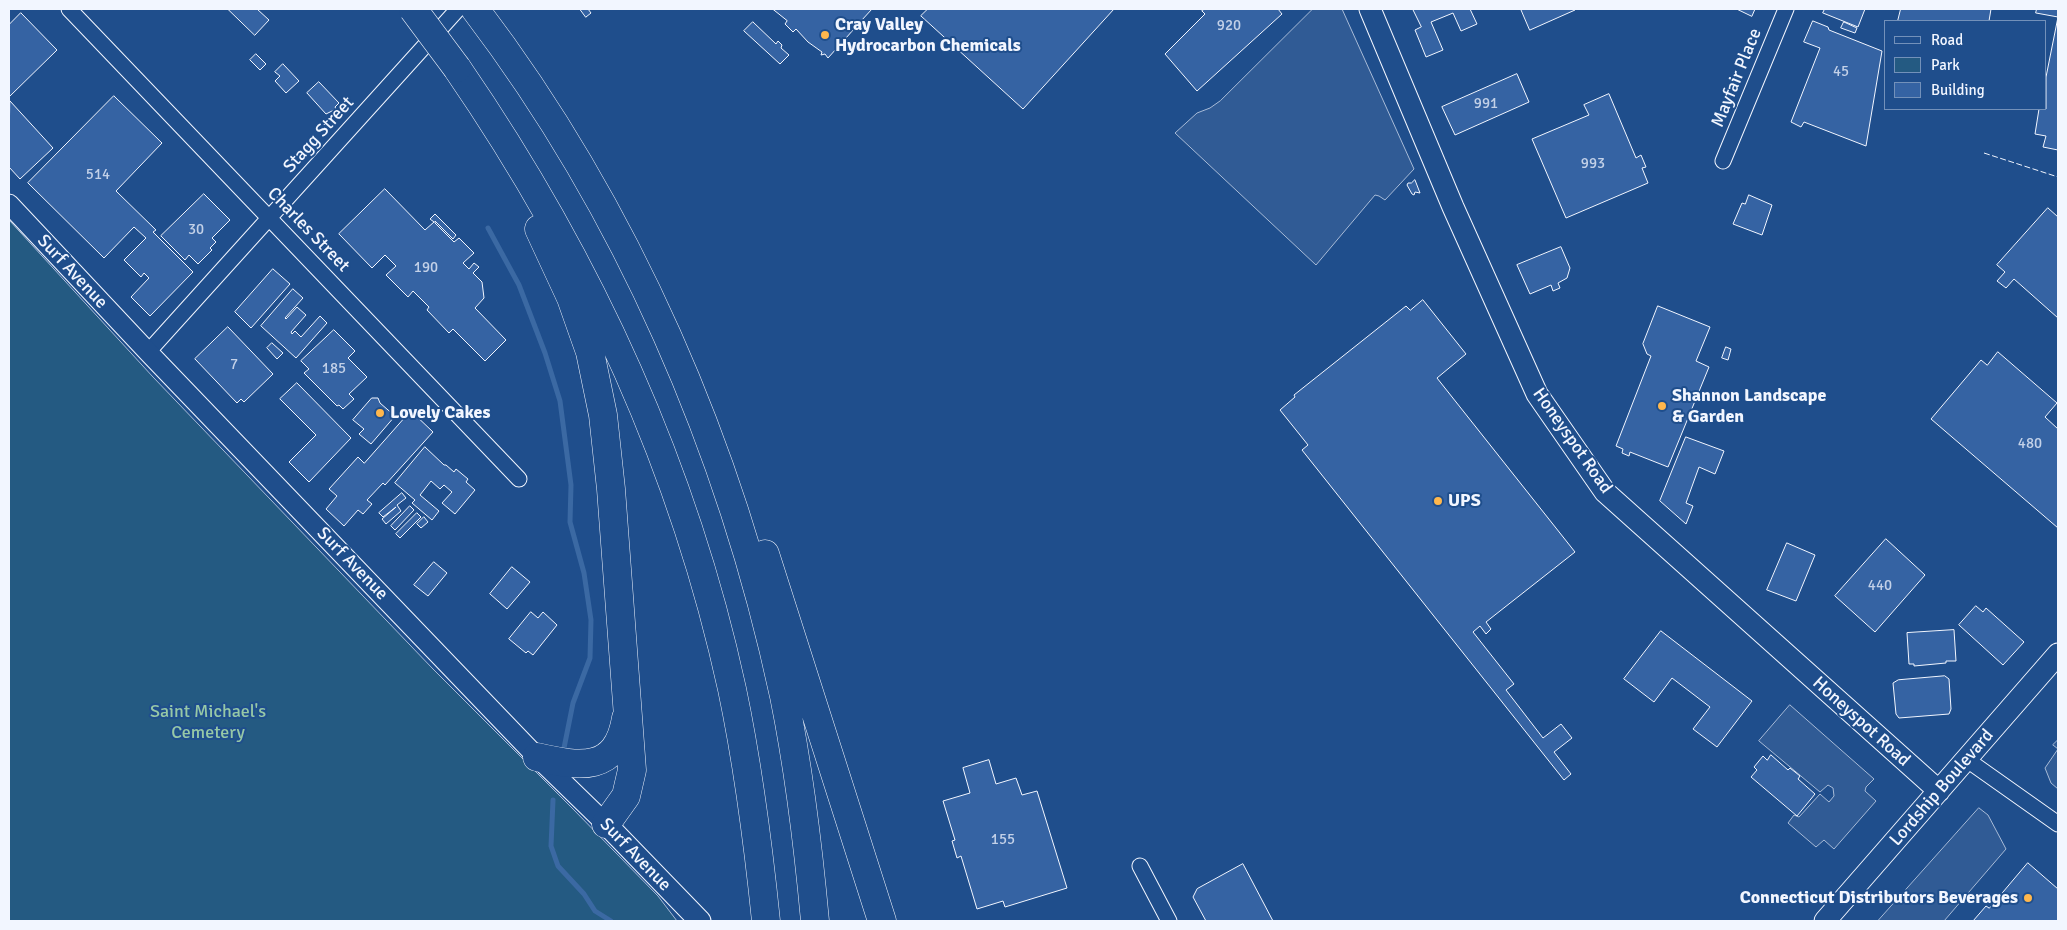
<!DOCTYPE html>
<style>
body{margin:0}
#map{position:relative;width:2067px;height:930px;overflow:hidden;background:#1f4e8c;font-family:Signika,sans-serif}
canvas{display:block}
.frame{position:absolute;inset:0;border:10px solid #f2f6ff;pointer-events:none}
.legend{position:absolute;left:1884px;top:20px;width:162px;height:90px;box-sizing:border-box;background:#1f4e8c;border:1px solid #7391ba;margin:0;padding:6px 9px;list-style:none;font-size:15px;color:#f2f6ff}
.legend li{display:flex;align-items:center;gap:10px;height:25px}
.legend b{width:25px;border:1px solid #7391ba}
</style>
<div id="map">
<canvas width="2067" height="930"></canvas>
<div class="frame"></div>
<ul class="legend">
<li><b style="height:6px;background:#1f4e8c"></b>Road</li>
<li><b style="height:14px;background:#245a82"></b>Park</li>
<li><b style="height:14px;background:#3563a3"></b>Building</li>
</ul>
</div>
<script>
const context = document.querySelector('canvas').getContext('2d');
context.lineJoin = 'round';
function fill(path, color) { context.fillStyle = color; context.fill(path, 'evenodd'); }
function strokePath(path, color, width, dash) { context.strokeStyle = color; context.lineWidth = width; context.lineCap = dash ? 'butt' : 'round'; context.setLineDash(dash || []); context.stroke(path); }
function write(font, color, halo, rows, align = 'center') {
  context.font = font + ' Signika,sans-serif'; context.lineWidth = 4; context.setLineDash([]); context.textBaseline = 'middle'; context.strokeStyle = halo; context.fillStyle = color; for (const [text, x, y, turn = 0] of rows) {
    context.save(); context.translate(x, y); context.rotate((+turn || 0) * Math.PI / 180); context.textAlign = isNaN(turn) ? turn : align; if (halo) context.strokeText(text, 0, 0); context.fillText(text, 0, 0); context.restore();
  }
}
const green = new Path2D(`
 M9,220L153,377L433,669L573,809L658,896L677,921H9Z`);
const parking = new Path2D(`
 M1313,9H1342L1414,169L1385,200L1379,196L1375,195L1316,265L1175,133L1197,113L1210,108L1220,101Z
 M1790,705L1874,779L1866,787L1865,791L1876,801L1834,849L1824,840L1816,847L1788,823L1794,815L1799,817L1820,794L1829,802L1834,796L1833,788L1828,785L1820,792L1759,741Z
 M2058,740V789L2051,783L2045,768L2058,749L2053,745Z
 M1979,808L1988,815L2006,849L1944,921H1878Z`);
const stream = new Path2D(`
 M488,228L519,285L545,353L560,401L571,485L570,522L584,573L591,620L590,658L573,703L564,748
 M553,800L551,846L558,866L584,894L595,911L611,921`);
const building = new Path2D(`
 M228,9H257L269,20L255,35Z
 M580,9H588L591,13L586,17Z
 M773,9H872L861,21L863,23L861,25L858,23L856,26L858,28L856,31L854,29L828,58L825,54L821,55L822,52L808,42L796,29L793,32L785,24L787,21Z
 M928,9H1114L1023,109L921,16Z
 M1205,9H1278L1282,14L1197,91L1165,54L1205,14L1202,11Z
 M1413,9H1470L1477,24L1461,31L1453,13L1431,22L1443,50L1426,57L1415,30L1421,27Z
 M1521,9H1575V10L1530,30Z
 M1737,9H1755L1752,16Z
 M1825,9H1865L1858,27L1823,13Z
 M1901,9H1991L1989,21H1898Z
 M2037,9H2058V150L2043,147L2046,136L2035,134L2039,109H2046V77L2058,17L2036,13Z
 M21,13L57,50L9,97V25Z
 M1813,21L1828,27L1829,30L1882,51L1866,146L1804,122L1801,127L1791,122L1820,48L1804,42Z
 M753,22L776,44L778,41L782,45L781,48L789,55L780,64L744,31Z
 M1844,22L1857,28L1855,33L1841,28Z
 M256,54L266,64L260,70L250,60Z
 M283,64L299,81L286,93L275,81L280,76L275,72Z
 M1517,74L1529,102L1455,135L1442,107Z
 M319,82L339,103L335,107L336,109L326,114L307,93Z
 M1609,94L1636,158L1641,155L1646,167L1642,168L1648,183L1566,218L1532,139L1589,115L1584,105Z
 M114,96L162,143L116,191L156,230L153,232L193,272L150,316L131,297L149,278L144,273L141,277L124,260L146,238L134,227L104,258L28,183Z
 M10,101L53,148L20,179L9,167Z
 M1415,180L1420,193L1415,192L1414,195L1412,194L1407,185L1408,183H1411Z
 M385,189L425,230L434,222L430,219L435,214L456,235L453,239L435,221V223L454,242L459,238L474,253L463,263L469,269L474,263L479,267L473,273L482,282L484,298L475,308L506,340L485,361L453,329L449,333L427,310L429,307L413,291L408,297L386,275L396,266L385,255L372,268L339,234Z
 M204,194L230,220L212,238L216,242L210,248L212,250L198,264L189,255L185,260L161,236Z
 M1749,195L1772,205L1762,235L1733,224L1742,203L1745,204Z
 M2048,208L2058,217V318L2014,279L2006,288L1997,281L2005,272L1997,265Z
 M1561,247L1570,268L1567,278L1558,283L1560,288L1553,291L1551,285L1530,294L1517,265Z
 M273,269L290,284L251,328L235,312Z
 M293,289L303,298L285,318L286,319L297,307L306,315L291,332L292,334L295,331L301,337L320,316L327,323L296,358L261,326Z
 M1423,300L1466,354L1437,378L1575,552L1486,622L1491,629L1486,634L1480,626L1473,632L1514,684L1506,690L1543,738L1561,724L1572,738L1554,752L1571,774L1564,780L1302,450L1308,445L1280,410L1295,397L1294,395L1406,306L1410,310Z
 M1658,306L1710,327L1696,361L1709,367L1668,467L1630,452L1629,456L1622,453L1623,449L1616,446L1651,356L1647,354L1643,344Z
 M228,327L273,374L244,402L241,399L237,403L195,359Z
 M334,330L355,351L348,358L367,377L349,394L354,399L343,409L339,405L337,406L304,373L309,369L301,361Z
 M272,343L283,353L277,359L267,348Z
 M1726,347L1731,349L1728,360L1722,358Z
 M1998,352L2057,403L2045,417L2058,429V528L1931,419L1981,360L1987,365Z
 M297,383L351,438L309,482L289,462L316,435L280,399Z
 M372,398H378L380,403L395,416L371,444L359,434L364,429L353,420Z
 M411,411L433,432L385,485L383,483L367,500L372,504L363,514L358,510L344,526L326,509L337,496L329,489L358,457L364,463Z
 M1686,437L1724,451L1715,474L1699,467L1686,503L1693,506L1686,524L1660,501Z
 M425,447L444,465H446L454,472L456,469L468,479L466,482L475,490L455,514L442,503L452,492L444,485L440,489L431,481L420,495L439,511L432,520L412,503L415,500L395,483Z
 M402,493L406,498L397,505L401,511L386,524L382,519L396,507L383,517L379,513Z
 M410,506L414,510L395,530L391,526Z
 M417,513L421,517L400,538L396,534Z
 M424,517L428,522L421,528L417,524Z
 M1886,539L1925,575L1875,632L1835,596Z
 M1787,543L1815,555L1796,601L1767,590Z
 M434,562L447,573L428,596L414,585Z
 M512,567L530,582L507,609L490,594Z
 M1976,606L1983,612L1986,608L2024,642L2003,665L1959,625Z
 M531,612L538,618L543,612L557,625L533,655L528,651L526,653L509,639Z
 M1954,630L1956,661H1946V663L1914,666V664H1909L1907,633Z
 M1661,631L1752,701L1717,747L1693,729L1710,707L1672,678L1654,702L1624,679Z
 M1945,676L1949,679L1951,709L1949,714L1899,718L1896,714L1893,683L1898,680Z
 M1771,755L1788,770L1790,768L1800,776L1798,779L1815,794L1797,816L1751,777L1757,770L1754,767L1763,756L1767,760Z
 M989,760L996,784L1016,778L1022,795L1037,791L1067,888L1005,907L1003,901L977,909L961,856L957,858L952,841L955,840L943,801L970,793L963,768Z
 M2028,863L2058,889V921H1973L1986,906L1989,908Z
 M1243,864L1273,921H1206L1193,897L1197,889Z`);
const minor = new Path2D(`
 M69,9L519,479
 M1723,161L1786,9
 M148,352L458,9
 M1966,759L2058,824
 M1140,866L1169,921`);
const tertiary = new Path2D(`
 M9,204L148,352L537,757L606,824`);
const secondary = new Path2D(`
 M1370,9L1453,207L1537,394L1605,492L1939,791
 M606,824L700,921
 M1825,921L2058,654`);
const motorway = new Path2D(`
 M475,9C628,210 731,449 784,696C799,770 808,845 815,921
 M457,68C587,257 683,464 732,689C748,765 758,843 766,921
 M539,229L571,298L590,352L603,415L611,489L632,770L626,796L606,824
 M765,554L882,921
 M537,757C580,767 617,773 626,718`);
const motorwayBridge = new Path2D(`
 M413,9L457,68`);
const fence = new Path2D(`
 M1984,153L2058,177`);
const markers = [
 [825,35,5,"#ffb74d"],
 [1662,406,5,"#ffb74d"],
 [380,413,5,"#ffb74d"],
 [1438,501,5,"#ffb74d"],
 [2028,898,5,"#ffb74d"]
];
const numberNames = [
 ["920",1229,26],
 ["45",1841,72],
 ["991",1486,104],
 ["993",1593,164],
 ["514",98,175],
 ["30",196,230],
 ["190",426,268],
 ["7",234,365],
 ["185",334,369],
 ["480",2030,444],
 ["440",1880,586],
 ["155",1003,840]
];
const poiNames = [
 ["Cray Valley",835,25],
 ["Hydrocarbon Chemicals",835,46],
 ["Shannon Landscape",1672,396],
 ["& Garden",1672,417],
 ["Lovely Cakes",390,413],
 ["UPS",1448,501],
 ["Connecticut Distributors Beverages",2018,898,"right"]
];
const streetNames = [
 ["Mayfair Place",1737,78,-68],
 ["Stagg Street",319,135,-48],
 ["Charles Street",308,230,46],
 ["Surf Avenue",72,272,47],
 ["Honeyspot Road",1572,441,55],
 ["Surf Avenue",352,564,46],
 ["Honeyspot Road",1861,722,42],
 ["Lordship Boulevard",1942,788,-49],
 ["Surf Avenue",635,855,46]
];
const parkNames = [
 ["Saint Michael's",208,712],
 ["Cemetery",208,733]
];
fill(green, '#245a82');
strokePath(green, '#a8bbd7', 1);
fill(parking, '#305b95');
strokePath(parking, '#a8bbd7', 1);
strokePath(stream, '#3b69a3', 5);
fill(building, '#3563a3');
strokePath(building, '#f2f6ff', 1);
strokePath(minor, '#f2f6ff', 17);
strokePath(tertiary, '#f2f6ff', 21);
strokePath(secondary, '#f2f6ff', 23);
strokePath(motorway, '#f2f6ff', 29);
strokePath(minor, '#1f4e8c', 15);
strokePath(tertiary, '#1f4e8c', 19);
strokePath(secondary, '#1f4e8c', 21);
strokePath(motorway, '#1f4e8c', 28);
strokePath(motorwayBridge, '#f2f6ff', 29, []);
strokePath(motorwayBridge, '#1f4e8c', 28);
strokePath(fence, '#f2f6ff', 1, [6, 2.5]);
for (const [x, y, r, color] of markers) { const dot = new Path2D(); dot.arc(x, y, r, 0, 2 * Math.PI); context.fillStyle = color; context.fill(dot); strokePath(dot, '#1f4e8c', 2); }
write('15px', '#c3d1e8', null, numberNames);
write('bold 18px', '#f2f6ff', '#1f4e8c', poiNames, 'left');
write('18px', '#f2f6ff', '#1f4e8c', streetNames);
write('18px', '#97c8a6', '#1f4e8c', parkNames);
</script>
